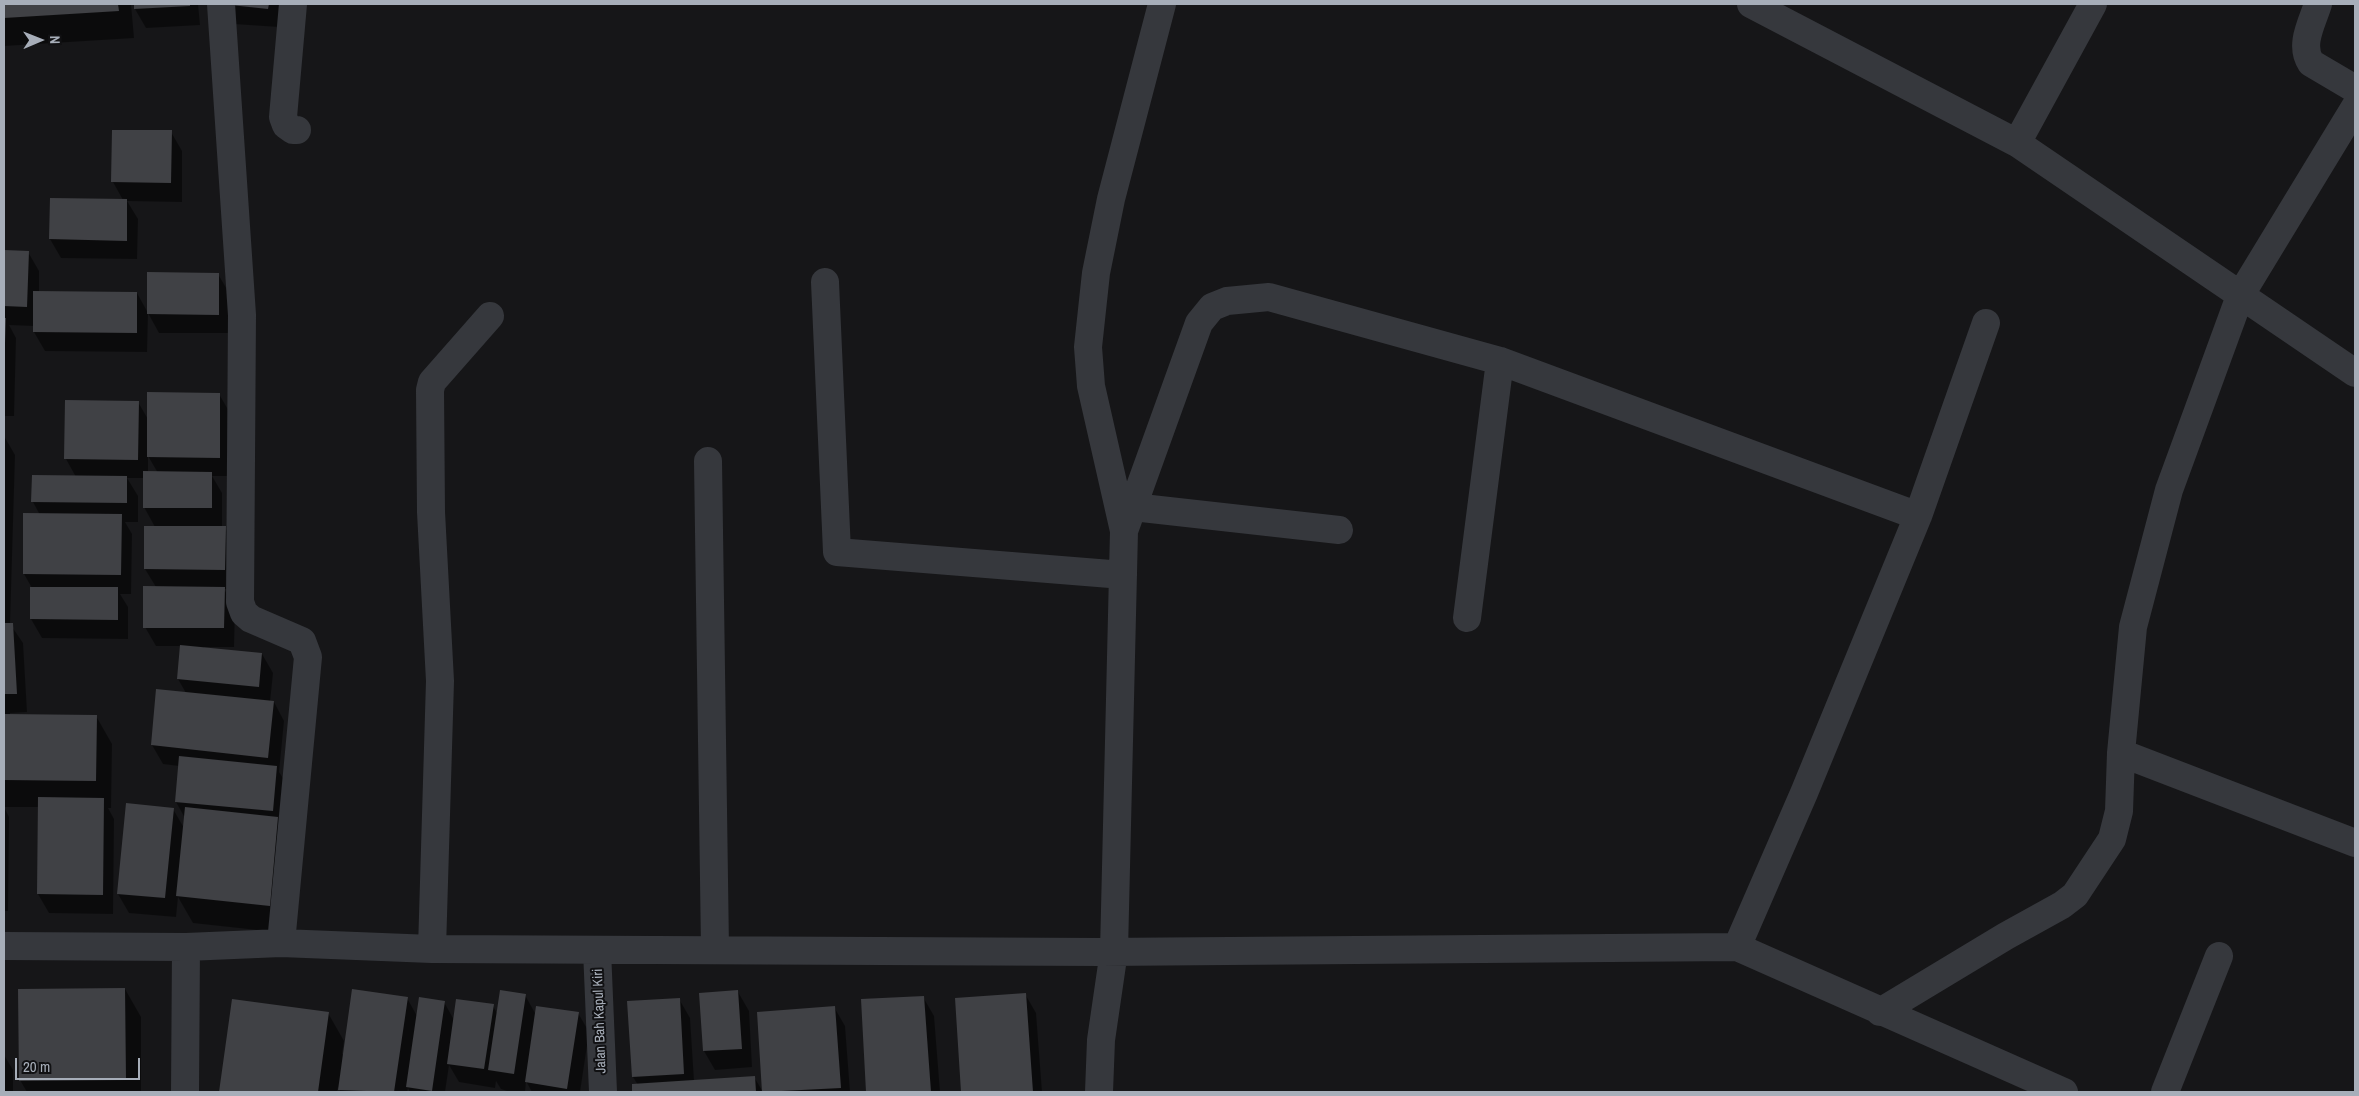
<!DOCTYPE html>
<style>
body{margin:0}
#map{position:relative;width:2359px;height:1096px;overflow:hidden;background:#161618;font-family:"Archivo Narrow",sans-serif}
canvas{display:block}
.frame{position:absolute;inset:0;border:5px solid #a7aeb9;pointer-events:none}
.north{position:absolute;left:15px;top:15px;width:50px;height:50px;-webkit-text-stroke:4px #111113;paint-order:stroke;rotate:89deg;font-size:14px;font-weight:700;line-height:20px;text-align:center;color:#a7aeb9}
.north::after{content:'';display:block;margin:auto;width:18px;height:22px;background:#a7aeb9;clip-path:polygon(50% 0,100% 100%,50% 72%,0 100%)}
.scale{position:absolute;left:15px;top:1058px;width:125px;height:22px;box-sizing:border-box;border:2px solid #a7aeb9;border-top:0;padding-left:6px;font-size:15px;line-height:18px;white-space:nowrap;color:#a7aeb9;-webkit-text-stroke:4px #111113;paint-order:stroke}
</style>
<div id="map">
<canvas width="2359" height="1096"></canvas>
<div class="frame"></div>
<div class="north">N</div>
<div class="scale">20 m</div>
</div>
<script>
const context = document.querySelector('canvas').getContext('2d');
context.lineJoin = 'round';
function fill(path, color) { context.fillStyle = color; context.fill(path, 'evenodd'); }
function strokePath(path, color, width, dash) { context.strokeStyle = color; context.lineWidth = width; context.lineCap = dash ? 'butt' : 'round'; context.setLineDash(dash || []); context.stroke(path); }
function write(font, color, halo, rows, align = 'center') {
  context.font = font + ' "Archivo Narrow",sans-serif'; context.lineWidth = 4; context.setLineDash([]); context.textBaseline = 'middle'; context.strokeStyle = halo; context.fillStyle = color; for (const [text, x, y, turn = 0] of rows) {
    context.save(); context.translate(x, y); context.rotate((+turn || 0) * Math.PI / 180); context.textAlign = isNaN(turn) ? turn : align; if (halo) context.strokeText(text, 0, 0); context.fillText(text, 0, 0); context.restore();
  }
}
const shadow = new Path2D(`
 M4,4H131L134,38L4,46Z
 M135,4H198L200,25L146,28L135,9Z
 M223,4H280L279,27L234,24Z
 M171,132L182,151V202L127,201L138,219L137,259L61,258L50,239L123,200L113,182Z
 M4,251L28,252L39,271V292L137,293L148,313L218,274L229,293V333H159L148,313L147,352L45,351L34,332V326L9,325L16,338L14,416H4Z
 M219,394L230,413V476H212L222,493V527H225L236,547L235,589H224L235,608L234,647H204V649L262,654L273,673L270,702H274L284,721L279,772L288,786L285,933L193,923L178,897L176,917L129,913L118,894L173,809L184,828L185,818L176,802L179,766L163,764L152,745L157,690L186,693L178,679L181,646H156L145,627L156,587L145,569L155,527L144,507V478H127L138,496V522H125L132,534L131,594H120L128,607V639L42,638L31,619L32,588L24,574L40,515L33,502L76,477L66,459L138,402L149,421ZM148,456L158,473H148Z
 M4,436L15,455L10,624L23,643L27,712L10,713V715L96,716L112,744L111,808H108L114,819L113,914L49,913L38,894L39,807H4L9,817L8,911H4Z
 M125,989L141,1017V1092H27L20,1080Z
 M738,992L749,1011L752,1067L715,1070L704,1051L700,994Z
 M1025,994L1036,1013L1042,1092H963L956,999Z
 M525,995L536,1015L578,1013L589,1032L580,1092H532L526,1081L525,1092H510L501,1089L496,1081L495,1088L459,1082L449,1065L445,1092H410L408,1088L407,1092H341L338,1087L337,1092H220L233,1000L328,1013L344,1041L342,1054L344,1055L407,998L417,1016L444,1002L454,1020L493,1006L498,1015Z
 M923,997L934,1016L940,1092H868L862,1001Z
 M679,999L690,1018L694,1081L754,1077L763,1092H633V1085H638L633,1077Z
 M834,1007L845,1026L850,1092H763L758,1013Z
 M4,1055L13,1070V1092H4Z`);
const building = new Path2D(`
 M4,4H118L119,11L4,18Z
 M134,4H190V6L134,9Z
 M221,4H269L268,9Z
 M112,130H172L171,183L111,182Z
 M50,198L127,199V241L49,239Z
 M4,250L29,251L27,307L4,306Z
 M147,272L219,273V315L147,314Z
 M33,291L137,292V333L33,332Z
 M4,318H6L5,343H4Z
 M147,392L220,393V458L147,457Z
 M65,400L139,401L138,460L64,459Z
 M143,471L212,472V508H143Z
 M32,475L127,476V503L31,502Z
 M23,513L122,514L121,575L23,574Z
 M144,526H226L225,570L144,569Z
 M143,586L225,587L224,628H143Z
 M30,587H118V620L30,619Z
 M4,623H13L17,694H4Z
 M180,645L262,653L259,687L177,679Z
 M156,689L274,701L268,758L151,745Z
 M4,714L97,715L96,781L4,780Z
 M179,756L277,766L273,811L175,802Z
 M38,797L104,798L103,895L37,894Z
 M126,803L174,808L165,898L117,894Z
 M185,807L278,817L270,906L176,896Z
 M125,988L126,1080L19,1081L18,989Z
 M352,989L408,997L394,1092L338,1090Z
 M500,990L526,994L514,1074L488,1070Z
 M738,990L742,1049L703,1051L699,993Z
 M1026,993L1033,1092H961L955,998Z
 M924,996L931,1092H866L861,999Z
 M419,997L445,1001L432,1091L406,1087Z
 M680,998L684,1074L632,1077L627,1001Z
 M232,999L329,1012L318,1092H219Z
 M456,999L494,1004L484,1069L447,1064Z
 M536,1006L579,1012L567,1089L525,1082Z
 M835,1006L841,1088L762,1092L757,1012Z
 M755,1076L756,1092H632V1084Z`);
const minor = new Path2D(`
 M221,4L242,315L240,602L244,613L251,619L302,641L308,657L281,943
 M293,4L283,117L286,125L293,130H297
 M1751,4L2017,143L2355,373
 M2318,4C2312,23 2299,45 2311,63L2355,89
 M2017,143L2093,4
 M825,282L837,552L1123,575
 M708,461L715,949
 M1133,507L1339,530
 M1124,531L1199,323L1212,307L1227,301L1269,297L1500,361L1918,516
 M1467,618L1500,361
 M2121,753L2355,843
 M4,946L186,947L281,943L432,949L1102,952L1737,947L2064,1092
 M1737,947L1804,793L1918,516L1986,323
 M432,949L440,681L431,512L430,390L432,382L490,316
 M597,950L603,1092
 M1880,1012L2006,936L2062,905L2075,895L2112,839L2119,811L2121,753L2133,627L2169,490L2240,296L2355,107
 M185,1092L186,947
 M1099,1092L1101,1040L1114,951L1124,531L1091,386L1088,347L1096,273L1111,199L1162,4
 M2165,1092L2219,956`);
const streetNames = [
 ["Jalan Bah Kapul Kiri",600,1021,-92]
];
fill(shadow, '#0007');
fill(building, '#404145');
strokePath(minor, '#36383d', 28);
write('14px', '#a7aeb9', '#111113', streetNames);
</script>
